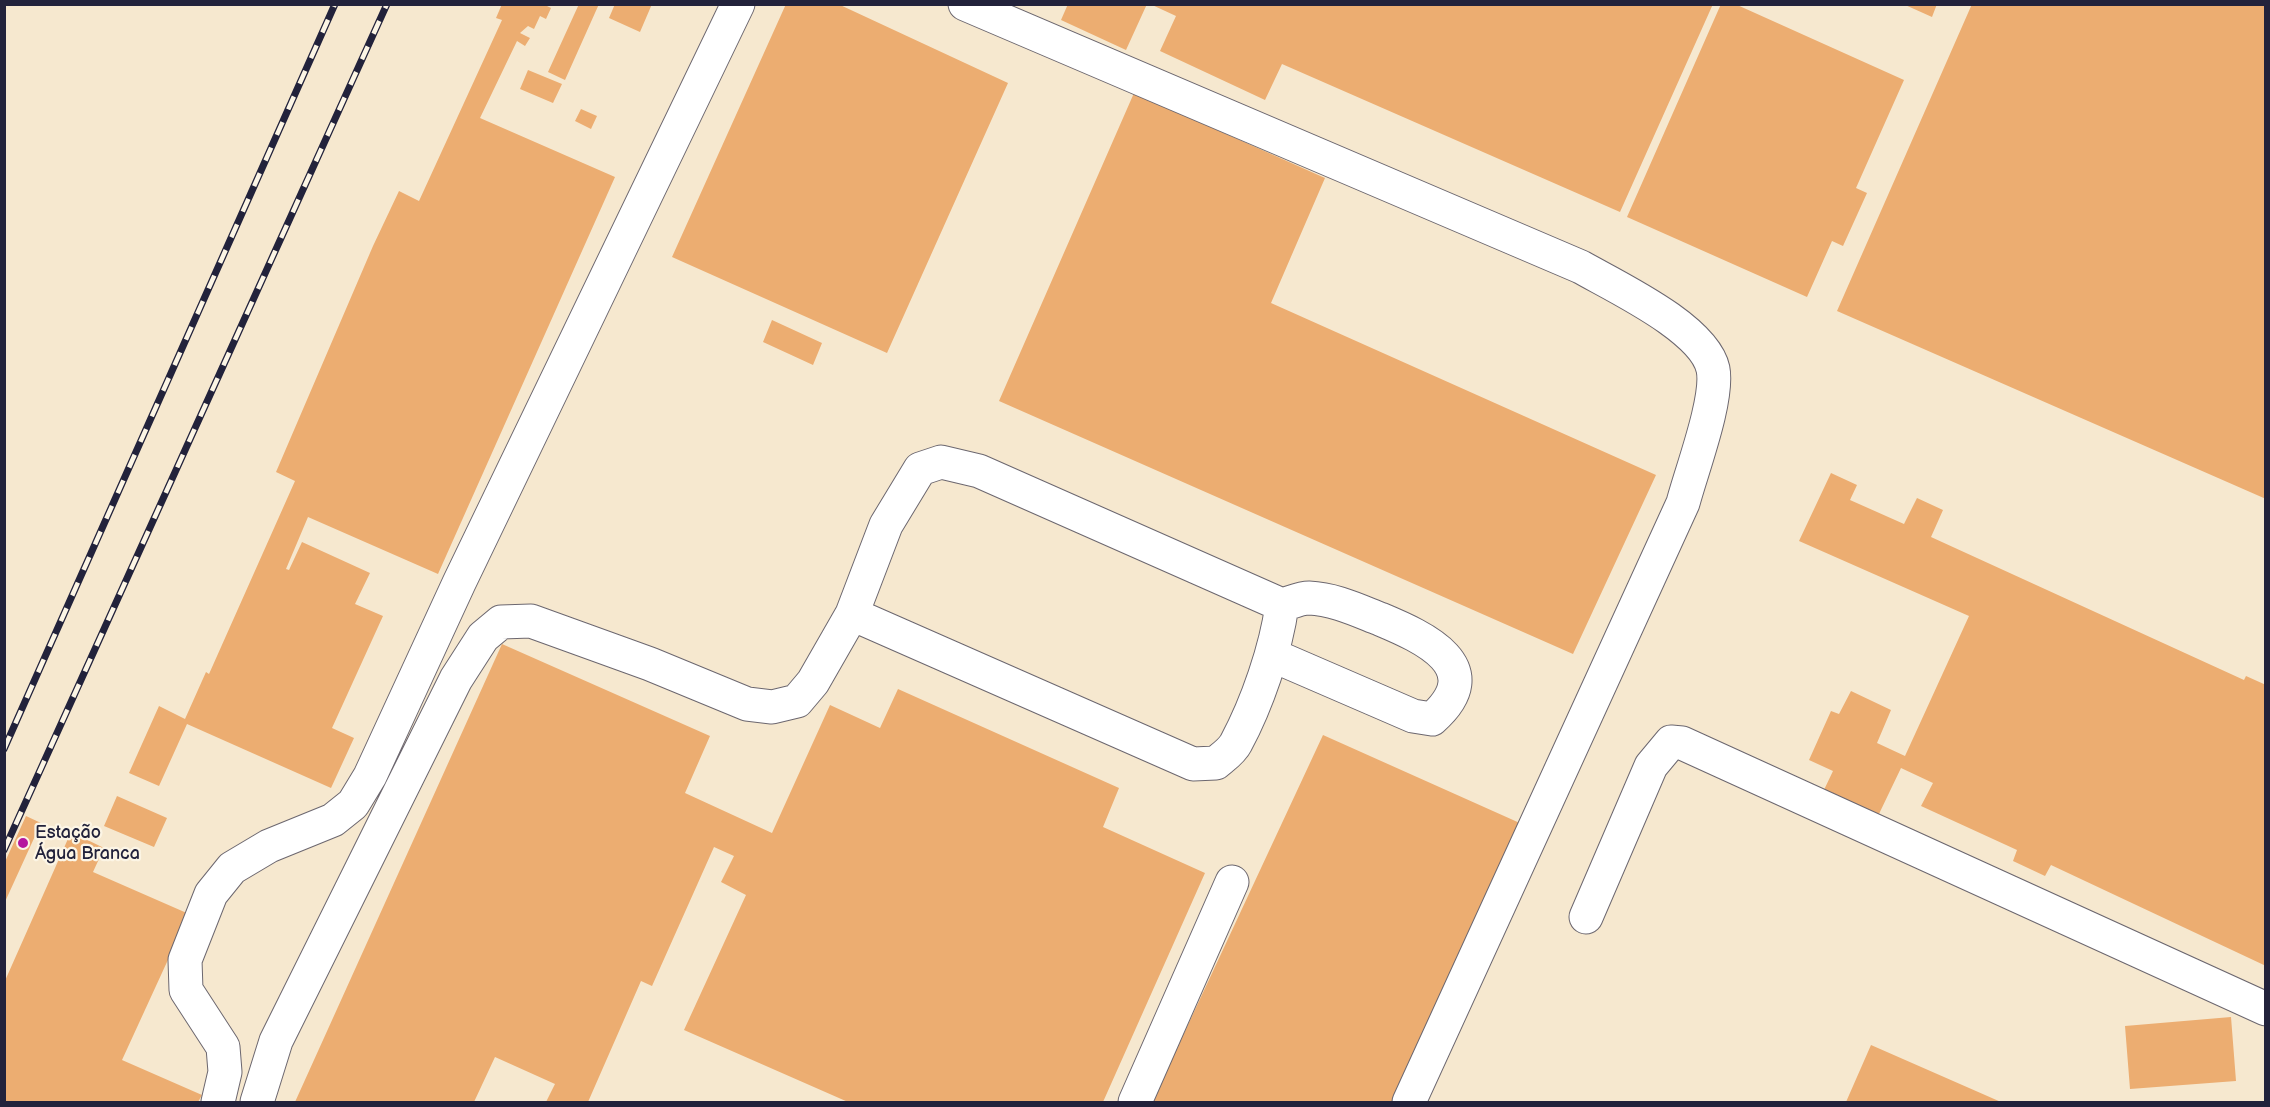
<!DOCTYPE html>
<meta charset="utf-8">
<style>
body{margin:0}
#map{position:relative;width:2270px;height:1107px;overflow:hidden;background:#f6e8cf;font-family:"Balsamiq Sans",sans-serif}
canvas{display:block}
.frame{position:absolute;inset:0;border:6px solid #22223b;pointer-events:none}
</style>
<div id="map">
<canvas width="2270" height="1107"></canvas>
<div class="frame"></div>
</div>
<script>
const context = document.querySelector('canvas').getContext('2d');
context.lineJoin = 'round';
function fill(path, color) { context.fillStyle = color; context.fill(path, 'evenodd'); }
function strokePath(path, color, width, dash) { context.strokeStyle = color; context.lineWidth = width; context.lineCap = dash ? 'butt' : 'round'; context.setLineDash(dash || []); context.stroke(path); }
function write(font, color, halo, rows, align = 'center') {
  context.font = font + ' "Balsamiq Sans",sans-serif'; context.lineWidth = 4.5; context.setLineDash([]); context.textBaseline = 'middle'; context.strokeStyle = halo; context.fillStyle = color; for (const [text, x, y, turn = 0] of rows) {
    context.save(); context.translate(x, y); context.rotate((+turn || 0) * Math.PI / 180); context.textAlign = isNaN(turn) ? turn : align; if (halo) context.strokeText(text, 0, 0); context.fillText(text, 0, 0); context.restore();
  }
}
const building = new Path2D(`
 M502,4H543L551,8L546,19L540,16L534,29L528,26L520,33L530,38L525,46L517,41L480,118L615,177L438,574L308,517L286,569L289,570L302,542L370,573L355,604L383,616L332,728L354,738L331,788L187,724L159,786L129,773L159,706L185,719L206,672L209,674L295,481L276,472L373,246L399,191L419,201L502,20L496,18Z
 M579,4H599L565,80L548,72Z
 M615,4H652L640,32L609,18Z
 M786,4H838L1008,83L887,353L672,257Z
 M1068,4H1147L1126,50L1061,20Z
 M1150,4H1713L1620,212L1282,64L1265,100L1160,51L1176,16Z
 M1721,4H1735L1904,80L1856,188L1867,193L1843,246L1832,241L1807,297L1627,217Z
 M1903,4H1937L1932,17Z
 M1972,4H2266V499L1837,311Z
 M528,70L562,84L553,103L520,89Z
 M1134,93L1325,178L1271,303L1656,475L1573,654L999,401Z
 M581,109L597,116L591,129L575,121Z
 M772,320L822,343L813,365L763,342Z
 M1831,473L1857,485L1850,500L1904,524L1917,498L1943,510L1931,537L2244,680L2246,676L2266,685V966L2051,865L2045,876L2013,861L2017,850L1921,806L1933,783L1901,768L1878,816L1823,792L1833,771L1809,760L1831,711L1839,714L1851,691L1891,710L1877,743L1905,756L1969,616L1799,541Z
 M502,644L710,736L685,793L772,833L830,705L880,728L898,689L1119,788L1103,827L1205,873L1103,1102H848L684,1030L746,895L721,882L734,856L714,847L652,986L641,981L588,1102H546L555,1084L495,1057L474,1102H295Z
 M1323,735L1522,824L1408,1102H1152Z
 M117,796L167,818L154,847L104,826Z
 M26,816L41,823L4,904V864Z
 M71,832L104,848L93,872L189,914L122,1060L202,1095L198,1102H4V983Z
 M2231,1017L2236,1081L2130,1089L2125,1026Z
 M1871,1045L2001,1102H1846Z`);
const minor = new Path2D(`
 M965,4L1581,267C1616,287 1704,328 1713,369C1719,399 1691,472 1683,503L1409,1102
 M1272,655L1413,716L1432,719C1491,667 1423,637 1380,619C1357,610 1334,599 1309,598C1300,598 1290,603 1282,605
 M1586,917L1651,766L1671,742L1682,743L2266,1009
 M218,1102L225,1072L223,1047L186,990L185,960L211,894L232,868L269,846L333,820L353,804L370,776L459,583L738,4
 M257,1102L276,1041L456,679L483,637L501,622L531,621L650,664L747,704L772,707L797,701L813,682L852,614L886,525L920,469L941,462L979,471L1282,605C1276,649 1257,704 1236,743C1232,751 1223,757 1216,763L1193,764L852,614
 M1135,1102L1232,882`);
const rail = new Path2D(`
 M4,749L335,4
 M4,850L387,4`);
const markers = [
 [23,843,6,"#b5179e"]
];
const poiNames = [
 ["Estação",35,833],
 ["Água Branca",35,854]
];
fill(building, '#ecad71');
strokePath(minor, '#6c676f', 35);
strokePath(minor, '#fff', 33);
strokePath(rail, '#22223b', 7);
strokePath(rail, '#fcf5e5', 4.5, [14]);
for (const [x, y, r, color] of markers) { const dot = new Path2D(); dot.arc(x, y, r, 0, 2 * Math.PI); context.fillStyle = color; context.fill(dot); strokePath(dot, '#fcf5e5', 2); }
write('18px', '#22223b', '#fcf5e5', poiNames, 'left');
</script>
